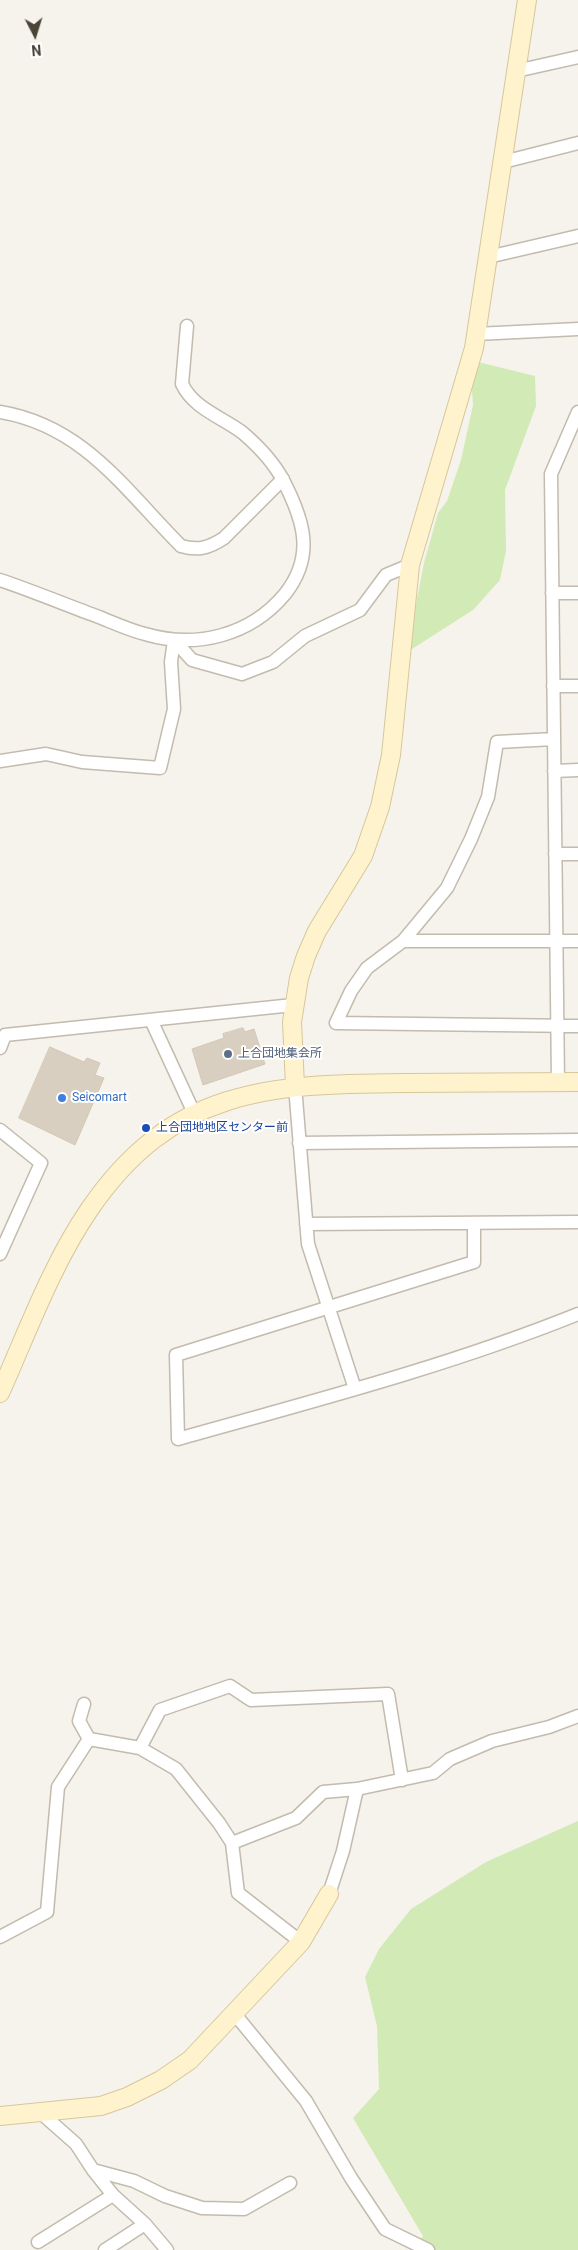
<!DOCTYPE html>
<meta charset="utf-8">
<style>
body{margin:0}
#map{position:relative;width:578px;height:2250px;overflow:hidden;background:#f6f3ec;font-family:Roboto,sans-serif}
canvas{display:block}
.north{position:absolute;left:10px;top:10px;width:50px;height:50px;-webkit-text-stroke:4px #fff;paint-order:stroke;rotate:175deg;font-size:14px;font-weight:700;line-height:20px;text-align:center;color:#4b4439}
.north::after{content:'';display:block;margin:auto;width:18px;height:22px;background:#4b4439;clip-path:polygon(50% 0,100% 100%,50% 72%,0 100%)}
</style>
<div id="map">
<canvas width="578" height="2250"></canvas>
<div class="north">N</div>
</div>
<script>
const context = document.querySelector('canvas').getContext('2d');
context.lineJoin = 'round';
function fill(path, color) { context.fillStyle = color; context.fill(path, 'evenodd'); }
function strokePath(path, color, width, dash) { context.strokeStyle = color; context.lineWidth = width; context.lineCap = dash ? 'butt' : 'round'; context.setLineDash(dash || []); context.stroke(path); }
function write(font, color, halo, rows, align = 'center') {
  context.font = font + ' Roboto,"Noto Sans JP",sans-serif'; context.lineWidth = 4; context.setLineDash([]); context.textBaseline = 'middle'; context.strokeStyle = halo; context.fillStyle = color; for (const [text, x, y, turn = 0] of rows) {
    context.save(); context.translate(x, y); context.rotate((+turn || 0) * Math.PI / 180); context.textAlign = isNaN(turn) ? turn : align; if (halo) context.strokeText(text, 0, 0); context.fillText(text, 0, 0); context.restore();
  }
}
const green = new Path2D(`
 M470,360L535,376L536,406L505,490L506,551L500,580L473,610L401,656L416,604L424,563L438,513L447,501L461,460L473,405Z
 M578,1821V2250H414L423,2236L353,2118L379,2089L377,2026L365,1977L379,1949L411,1909L486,1862Z`);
const building = new Path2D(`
 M243,1028L245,1032L254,1029L265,1064L203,1085L192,1049L224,1038L223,1034Z
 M50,1047L84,1062L87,1058L100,1063L95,1075L104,1078L75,1145L19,1118Z`);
const street = new Path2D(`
 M516,71L578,57
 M503,162L578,143
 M488,257L578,236
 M476,334L578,329
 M0,412C84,426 125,490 181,546C198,551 209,548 224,538L283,479
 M0,580C33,591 66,605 99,617C114,623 129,630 145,634C196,649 250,636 285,594C315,556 304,521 284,482C275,464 258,446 243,433C222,417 194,409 182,384L187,326
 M552,593H578
 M174,640L192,660L242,674L273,662L305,636L360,610L386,575L410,565
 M553,686H578
 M0,761L46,754L82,762L160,768L174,709L171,662L174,640
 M554,771L578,770
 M555,854H578
 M403,941L447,888L471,839L488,797L497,742L554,739
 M578,941H403L367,968L351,991L336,1023L578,1026
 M151,1020L194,1113
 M0,1048L5,1035L293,1005
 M558,1082L551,474L578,412
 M295,1086L308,1244L355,1389
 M0,1130L41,1163L0,1254
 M299,1143L578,1140
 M474,1223V1262L176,1355L178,1439C313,1401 449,1366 578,1314
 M306,1224L578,1222
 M84,1704L79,1721L89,1739L140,1748
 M232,1843L296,1818L323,1792L357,1789
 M329,1894L343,1851L357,1789L433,1773L450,1759L492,1741L549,1727L578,1716
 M0,1937L47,1912L58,1787L89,1739
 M301,1942L238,1893L232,1843L219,1823L176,1769L140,1748L160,1710L230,1686L251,1700L388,1694L402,1780
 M234,2013L306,2101L351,2178L385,2229L428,2250
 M41,2113L76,2144L93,2170L113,2195L145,2224L167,2250
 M93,2170L134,2181L165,2196L202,2208L244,2209L290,2183
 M38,2242L113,2195
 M105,2250L145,2224`);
const secondary = new Path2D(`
 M295,1086L292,1022L299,978L306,956L317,931L363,856L380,807L391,755L410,565L474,348L527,0
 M0,1393C27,1333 52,1264 89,1210C172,1088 269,1084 404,1083C462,1083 520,1082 578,1082
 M0,2116L101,2106L127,2097L161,2080L190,2060L301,1942L329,1894`);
const markers = [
 [228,1054,5,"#5c6f8a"],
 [62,1098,5,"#3f7fe0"],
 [146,1128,5,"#1a4fb4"]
];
const serviceNames = [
 ["上合団地集会所",238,1054]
];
const shopNames = [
 ["Seicomart",72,1098]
];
const transitNames = [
 ["上合団地地区センター前",156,1128]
];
fill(green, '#d2eab5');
fill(building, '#d8cfc1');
strokePath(building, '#d3c7b4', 1);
strokePath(street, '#c2bbae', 15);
strokePath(secondary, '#d6c79b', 20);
strokePath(street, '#fff', 12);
strokePath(secondary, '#fff3cd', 18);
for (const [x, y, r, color] of markers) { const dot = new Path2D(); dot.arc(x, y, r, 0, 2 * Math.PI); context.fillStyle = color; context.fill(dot); strokePath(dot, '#fff', 2); }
write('12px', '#4e5e75', '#fff', serviceNames, 'left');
write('12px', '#366cbe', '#fff', shopNames, 'left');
write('12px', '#164399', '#fff', transitNames, 'left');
</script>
